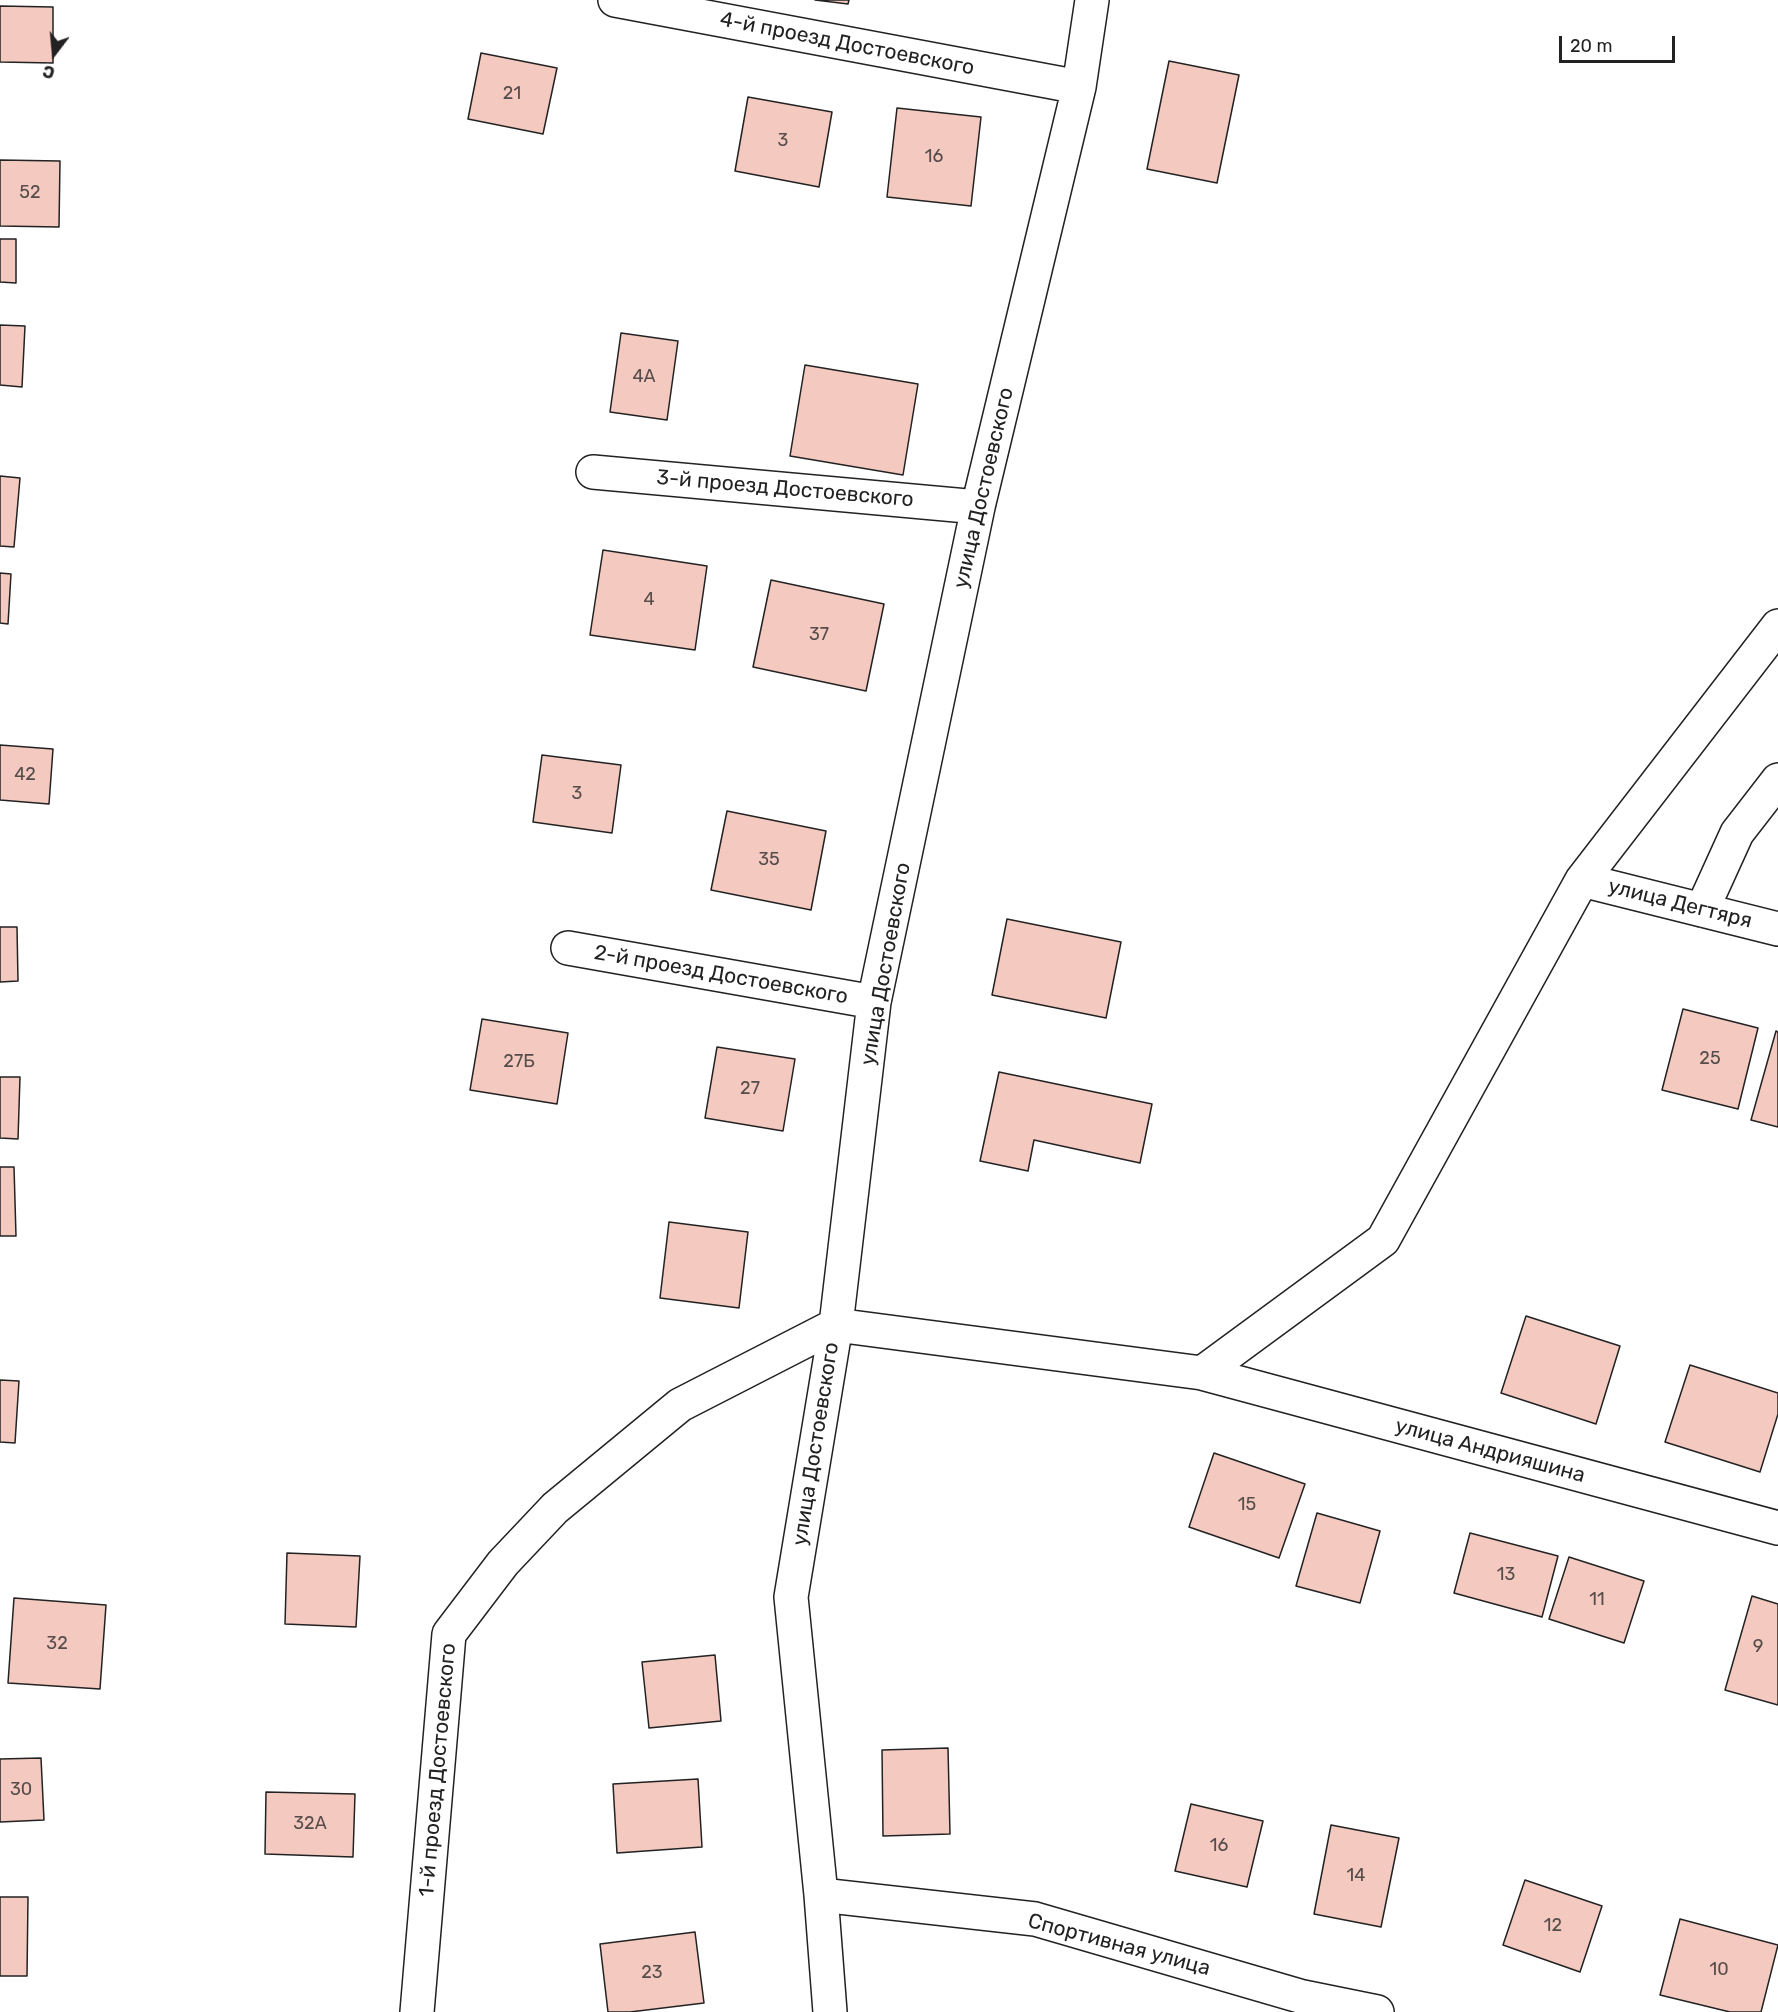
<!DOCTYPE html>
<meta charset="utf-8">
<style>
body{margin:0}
#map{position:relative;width:1778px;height:2012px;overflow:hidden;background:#fff;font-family:Rubik,sans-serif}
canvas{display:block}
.north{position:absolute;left:24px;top:24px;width:60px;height:60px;-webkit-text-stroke:4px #fff;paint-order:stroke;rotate:196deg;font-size:16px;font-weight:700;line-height:24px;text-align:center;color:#222}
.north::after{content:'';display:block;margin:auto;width:21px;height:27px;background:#222;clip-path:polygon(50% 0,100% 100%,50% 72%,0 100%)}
.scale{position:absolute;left:1559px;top:36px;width:116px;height:27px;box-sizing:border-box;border:3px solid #222;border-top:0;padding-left:8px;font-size:18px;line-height:21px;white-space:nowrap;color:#222;-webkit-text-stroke:4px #fff;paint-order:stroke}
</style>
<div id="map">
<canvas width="1778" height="2012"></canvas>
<div class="north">С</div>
<div class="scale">20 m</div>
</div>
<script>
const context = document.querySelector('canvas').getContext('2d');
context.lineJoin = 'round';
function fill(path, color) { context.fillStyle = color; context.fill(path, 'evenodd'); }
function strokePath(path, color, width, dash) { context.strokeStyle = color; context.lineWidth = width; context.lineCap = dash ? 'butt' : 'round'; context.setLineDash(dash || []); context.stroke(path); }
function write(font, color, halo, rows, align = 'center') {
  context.font = font + ' Rubik,sans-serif'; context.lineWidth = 4.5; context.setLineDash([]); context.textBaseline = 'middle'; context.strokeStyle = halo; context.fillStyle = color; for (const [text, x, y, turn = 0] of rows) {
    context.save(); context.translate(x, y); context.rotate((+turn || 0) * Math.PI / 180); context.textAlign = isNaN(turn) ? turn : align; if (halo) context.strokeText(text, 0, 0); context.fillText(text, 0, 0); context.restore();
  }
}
const building = new Path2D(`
 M815,0H849L848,4Z
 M0,6L53,7V63L0,62Z
 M481,53L557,68L543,134L468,119Z
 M1169,61L1239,75L1217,183L1147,169Z
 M748,97L832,112L819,187L735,171Z
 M897,108L981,117L971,206L887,197Z
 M0,160L60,161L59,227L0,226Z
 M0,239H16V283L0,282Z
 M0,325L25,326L22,387L0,385Z
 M621,333L678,341L667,420L610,412Z
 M805,365L918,384L903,475L790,456Z
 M0,476L20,478L14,547L0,546Z
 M603,550L707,566L695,650L590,635Z
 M0,573L11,574L8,624L0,623Z
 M771,580L884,604L866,691L753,667Z
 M0,745L53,749L49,804L0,800Z
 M542,755L621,765L612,833L533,822Z
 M727,811L826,831L811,910L711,890Z
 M1007,919L1121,942L1106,1018L992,995Z
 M0,927H17L18,981L0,982Z
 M1683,1009L1758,1028L1738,1109L1662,1090Z
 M482,1019L568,1033L557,1104L470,1090Z
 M1776,1031L1778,1032V1127L1751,1120Z
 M717,1047L795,1059L783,1131L705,1118Z
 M999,1072L1152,1104L1140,1163L1034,1140L1028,1171L980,1161Z
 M0,1077H20L18,1139L0,1138Z
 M0,1167H14L16,1236H0Z
 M669,1222L748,1232L739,1308L660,1298Z
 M1526,1316L1620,1346L1596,1424L1501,1393Z
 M1690,1365L1778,1393V1414L1760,1472L1665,1442Z
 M0,1380L19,1381L15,1443L0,1442Z
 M1214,1453L1305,1484L1279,1558L1189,1527Z
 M1317,1513L1380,1531L1360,1603L1296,1586Z
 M1470,1533L1558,1556L1542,1617L1454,1593Z
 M287,1553L360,1556L356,1627L285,1624Z
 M1569,1557L1644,1581L1624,1643L1549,1619Z
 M1752,1596L1778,1604V1705L1725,1690Z
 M14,1598L106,1605L100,1689L8,1683Z
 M715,1655L721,1721L649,1728L642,1662Z
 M948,1748L950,1834L883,1836L882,1750Z
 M41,1758L44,1820L0,1822V1759Z
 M698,1779L702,1847L617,1853L613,1784Z
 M266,1792L355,1794L353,1857L265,1854Z
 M1191,1804L1263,1821L1247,1887L1175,1871Z
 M1331,1825L1399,1838L1381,1927L1314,1914Z
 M1525,1880L1602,1906L1580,1972L1503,1945Z
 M0,1897H28L27,1976H0Z
 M1680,1919L1778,1945L1761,2012H1730L1660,1995Z
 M695,1932L704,2003L630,2012H608L600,1944Z`);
const minor = new Path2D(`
 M615,0L1079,87
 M593,472L978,507
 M1582,880L1778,929
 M1702,910L1737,833L1778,780
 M568,948L874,1002
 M1202,1373L1383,1240L1582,880L1778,626
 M821,1895L1035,1919L1303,1997L1377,2012
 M417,2012L449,1634L503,1563L555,1508L680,1405L836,1325L1202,1373L1778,1528
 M830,2012L821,1895L791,1597L836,1325L874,1002L978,507L1079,87L1092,0`);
const numberNames = [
 ["21",512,94],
 ["3",783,141],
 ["16",934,157],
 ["52",30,193],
 ["4А",644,377],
 ["4",649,600],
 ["37",819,635],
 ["42",25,775],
 ["3",577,794],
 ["35",769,860],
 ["25",1710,1059],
 ["27Б",519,1062],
 ["27",750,1089],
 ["15",1247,1505],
 ["13",1506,1575],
 ["11",1597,1600],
 ["32",57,1644],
 ["9",1758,1647],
 ["30",21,1790],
 ["32А",310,1824],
 ["16",1219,1846],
 ["14",1356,1876],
 ["12",1553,1926],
 ["10",1719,1970],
 ["23",652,1973]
];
const streetNames = [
 ["4-й проезд Достоевского",847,44,11],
 ["улица Достоевского",984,488,-77],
 ["3-й проезд Достоевского",785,489,5],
 ["улица Дегтяря",1680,904,14],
 ["улица Достоевского",886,964,-80],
 ["2-й проезд Достоевского",721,975,10],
 ["улица Достоевского",816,1444,-81],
 ["улица Андрияшина",1490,1451,15],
 ["1-й проезд Достоевского",438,1770,-85],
 ["Спортивная улица",1119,1945,15]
];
fill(building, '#f3c9c0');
strokePath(building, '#222', 1.5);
strokePath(minor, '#222', 36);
strokePath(minor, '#fff', 33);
write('18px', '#564c4a', null, numberNames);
write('21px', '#222', '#fff', streetNames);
</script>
